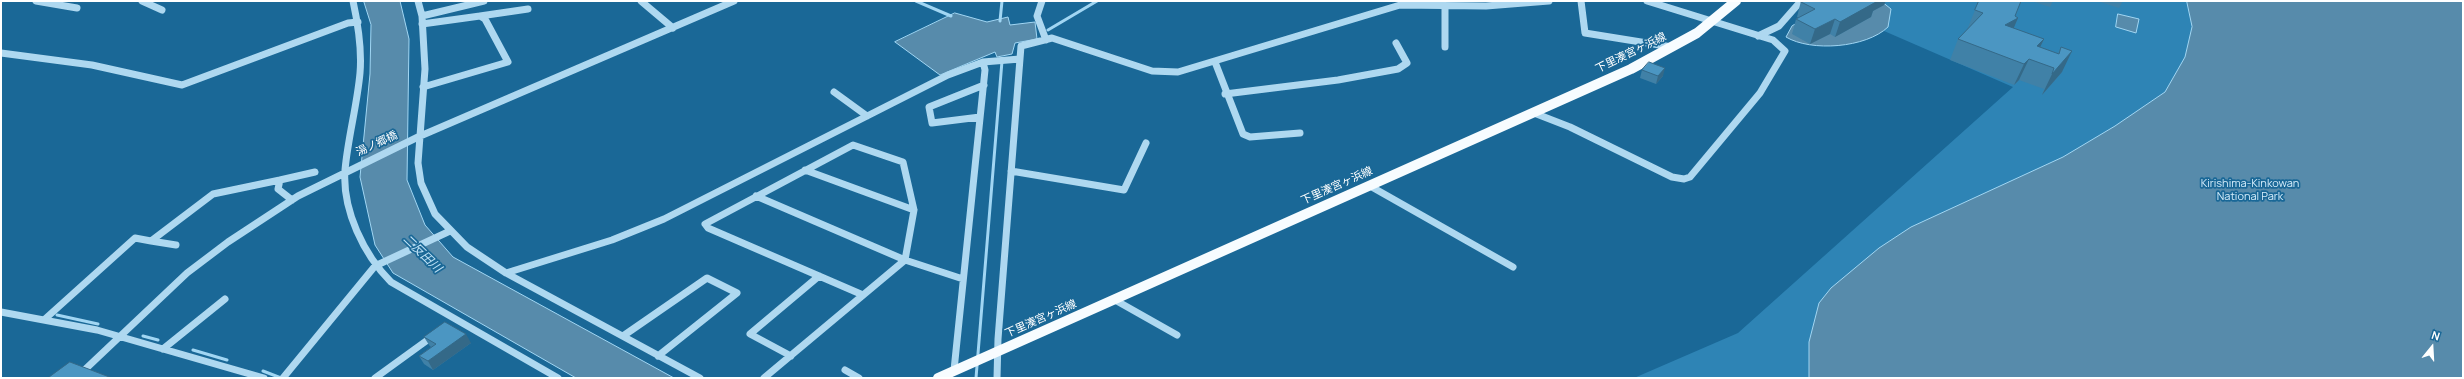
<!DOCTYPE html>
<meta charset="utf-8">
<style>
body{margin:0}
#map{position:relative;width:2464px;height:379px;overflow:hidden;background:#1a6897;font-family:Manrope,sans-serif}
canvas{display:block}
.frame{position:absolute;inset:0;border:2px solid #fff;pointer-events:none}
.north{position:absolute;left:2412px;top:327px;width:40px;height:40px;-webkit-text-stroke:3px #1a6897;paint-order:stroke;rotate:18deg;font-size:11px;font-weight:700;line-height:16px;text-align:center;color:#fff}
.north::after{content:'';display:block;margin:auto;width:14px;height:18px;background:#fff;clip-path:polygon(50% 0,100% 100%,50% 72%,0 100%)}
</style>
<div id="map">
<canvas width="2464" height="379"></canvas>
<div class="frame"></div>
<div class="north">N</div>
</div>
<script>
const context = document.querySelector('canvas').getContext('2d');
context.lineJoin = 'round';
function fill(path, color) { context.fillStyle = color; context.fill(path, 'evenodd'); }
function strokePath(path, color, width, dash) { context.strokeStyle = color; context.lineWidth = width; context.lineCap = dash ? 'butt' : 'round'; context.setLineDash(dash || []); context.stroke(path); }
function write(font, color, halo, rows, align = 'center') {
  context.font = font + ' Manrope,"Noto Sans JP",sans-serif'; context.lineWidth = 3.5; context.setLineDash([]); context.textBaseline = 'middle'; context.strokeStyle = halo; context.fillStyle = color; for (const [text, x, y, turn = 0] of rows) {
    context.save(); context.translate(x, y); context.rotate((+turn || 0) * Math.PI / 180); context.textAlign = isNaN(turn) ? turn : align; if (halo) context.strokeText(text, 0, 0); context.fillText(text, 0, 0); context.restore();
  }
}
const green = new Path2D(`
 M1815,1H2463V378H1634L1738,333L2013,87Z`);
const water = new Path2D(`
 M364,1H400L409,39L407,180L425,225L453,257L674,378H576L393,273L375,245L360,177L370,74L371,25Z
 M1840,1H1881L1891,9L1888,27C1866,48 1811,52 1786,37L1792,26Z
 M2187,1H2463V378H1809V342L1819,303L1831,288L1879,248L1911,227L2063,157L2115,126L2165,92L2185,57L2192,27Z
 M955,13L987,22L1008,17L1010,25L1035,22L1037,39L1015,43L1012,54L997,57L995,52L940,75L895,42Z
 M2118,14L2139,19L2136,33L2116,27Z`);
const stream = new Path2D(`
 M916,1L951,16
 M1000,21L1002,1
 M1048,30L1097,1
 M57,315L98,324
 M143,336L158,340
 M193,350L227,360
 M263,371L281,378
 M976,378L1002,61`);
const minor = new Path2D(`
 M36,1L77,8
 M142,1L162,10
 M353,1C358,24 362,50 360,73C357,106 348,137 345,170C342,210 364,255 391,282L558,378
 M418,1L422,16L425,69L418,163L421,183L435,214L467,247L506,273L700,378
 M641,1L673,28
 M1042,1L1037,16L1046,40
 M1581,1L1585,33L1672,47
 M1445,6V47
 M422,16L484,1
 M480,16L528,9
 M422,24L480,16L485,19L508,62L423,87
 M1758,36L1779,26L1801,1
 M1,53L92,65L182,85L348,23L358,22
 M1215,62L1243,134L1250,137L1300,133
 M834,92L867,116
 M1225,94L1338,80L1398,69L1407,63L1396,43
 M1534,113L1570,127L1672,177L1684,179L1690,177L1760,93L1785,51L1773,40L1647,1
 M980,117L932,123L929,107L984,85
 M805,170L914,210
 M1011,171L1124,190L1146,143
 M1370,186L1513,267
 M756,196L905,260L963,279
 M292,200L278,189L280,180L315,172
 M176,245L151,241L213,194L280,180
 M506,273L612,240L664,219L948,75L983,62L1020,59
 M1115,300L1177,335
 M1,312L97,330L264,378
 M45,319L135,238L151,241
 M623,336L707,278L737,293L658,356
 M163,349L225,299
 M791,356L750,334L819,276
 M845,370L859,378
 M954,370L985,70L983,62
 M76,378L187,273L228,242L298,196L418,137L734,1
 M283,378L375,266L450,231
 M375,378L433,336
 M764,378L905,260L914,210L903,162L853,145L705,224L708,228L863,295
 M997,378L998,339L1021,46L1052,38L1152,71L1178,72L1400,5L1486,6L1549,1`);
const major = new Path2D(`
 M938,378L1631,69L1697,33L1736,1`);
const wall = new Path2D(`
 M1801,1H1886L1884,5L1873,11L1871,17L1835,37L1830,34L1810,44L1792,34L1796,19L1799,18L1797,17Z
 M2031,1H2053L2050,7Z
 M2097,1H2123L2119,8Z
 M1975,10L2015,16L2018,18L2013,28L2044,39L2040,47L2058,53L2061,47L2062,72L2042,95L2044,89L2019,80L2014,85L1950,60L1958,39L1967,30Z
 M1642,70L1663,76L1656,84L1640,78Z
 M424,337L471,343L433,370L424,364L419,356L431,347L429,345Z`);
const shadedWall = new Path2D(`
 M1871,1H1886L1884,5L1873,11L1871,17L1835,37L1840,22Z
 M2018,18L2009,39L2005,25Z
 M1835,19L1830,34L1810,44L1815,29Z
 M2044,39L2034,60L2037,46Z
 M2072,51L2062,72L2042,95L2052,74Z
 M2029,59L2019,80L2014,85L2024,64Z
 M1665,68L1663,76L1656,84L1658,76Z
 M466,334L471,343L433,370L428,361Z`);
const building = new Path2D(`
 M1804,1H1874L1876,2L1840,22L1835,19L1815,29L1796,19L1815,9L1801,2Z
 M1979,1H2021L2015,16L2018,18L2005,25L2044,39L2037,46L2059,54L2061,47L2072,51L2052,74L2054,68L2029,59L2024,64L1958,39L1983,13L1975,10Z
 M1649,62L1665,68L1658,76L1642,70Z
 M445,322L466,334L428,361L419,356L436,344L424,337Z
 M70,362L112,378H48Z`);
const streetNames = [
 ["下里湊宮ヶ浜線",1631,53,-26],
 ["湯ノ郷橋",377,144,-25],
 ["下里湊宮ヶ浜線",1337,186,-24],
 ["下里湊宮ヶ浜線",1041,319,-24]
];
const parkNames = [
 ["Kirishima-Kinkowan",2250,184],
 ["National Park",2250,197]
];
const waterNames = [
 ["二反田川",422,254,44]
];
fill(green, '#2e84b5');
fill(water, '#578bab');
strokePath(water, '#a1d6f3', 1);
strokePath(stream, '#a1d6f3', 3);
strokePath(minor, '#aed8f0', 7);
strokePath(major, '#f7fcff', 10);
fill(wall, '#4081a7');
fill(shadedWall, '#346988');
fill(building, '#4b96c2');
strokePath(building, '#346988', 1);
write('11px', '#fff', '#1a6897', streetNames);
write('11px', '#d5edfb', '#1a6897', parkNames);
write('italic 12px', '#c1e4f8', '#1a6897', waterNames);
</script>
